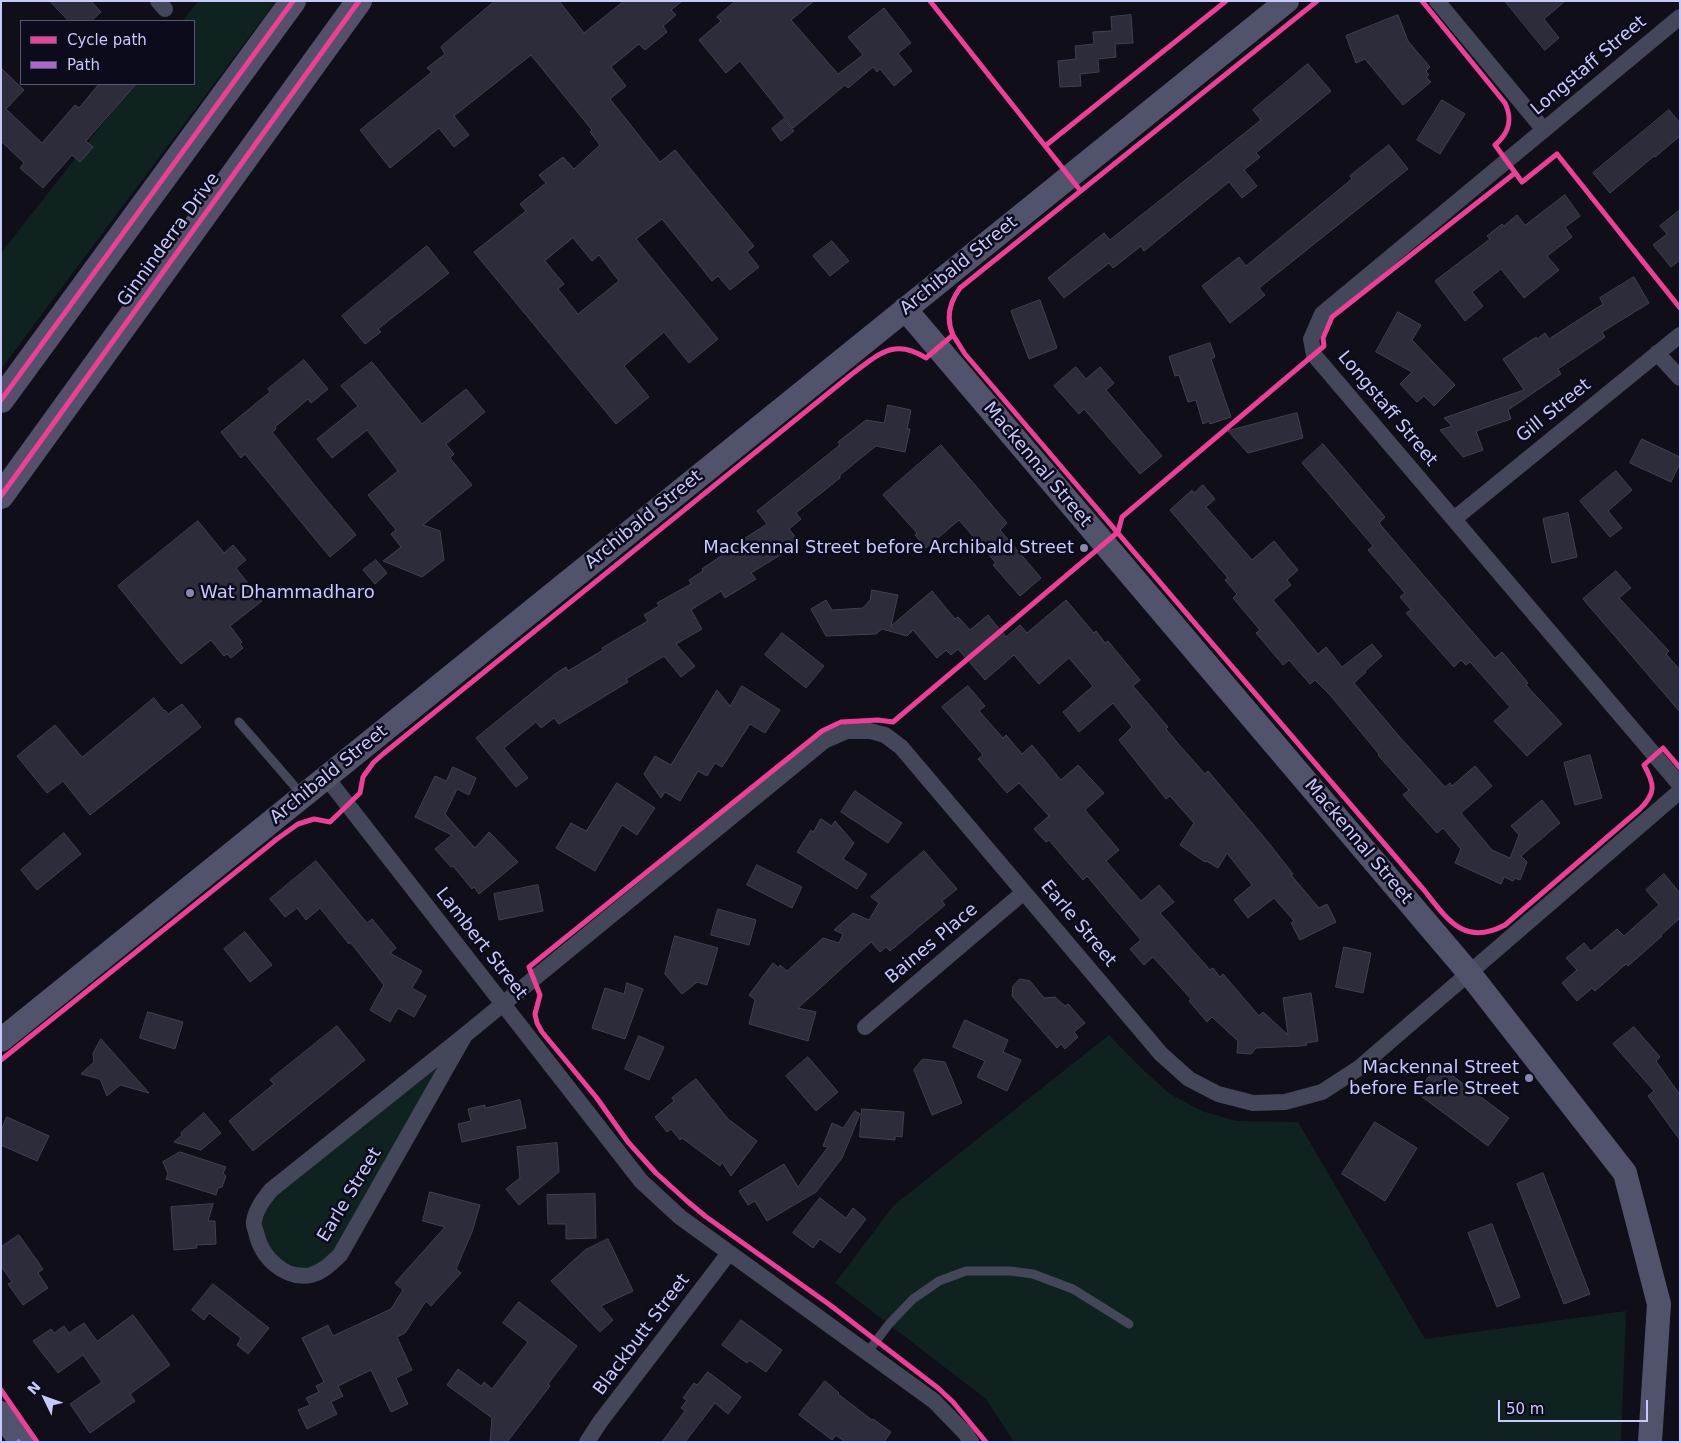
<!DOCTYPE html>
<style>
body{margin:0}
#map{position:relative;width:1681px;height:1443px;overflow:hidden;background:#100e18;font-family:"DejaVu Sans",sans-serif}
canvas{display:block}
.frame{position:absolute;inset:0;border:2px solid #c7c9fd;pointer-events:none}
.legend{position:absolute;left:20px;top:20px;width:175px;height:65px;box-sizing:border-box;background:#0c0b1b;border:1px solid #575775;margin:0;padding:6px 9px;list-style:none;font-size:15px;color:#c7c9fd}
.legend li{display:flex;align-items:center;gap:10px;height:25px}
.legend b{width:25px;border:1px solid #575775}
.north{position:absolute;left:20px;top:1373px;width:50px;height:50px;-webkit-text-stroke:4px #0c0b1b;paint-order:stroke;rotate:312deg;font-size:14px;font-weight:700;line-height:20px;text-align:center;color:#c7c9fd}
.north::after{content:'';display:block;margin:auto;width:18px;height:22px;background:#c7c9fd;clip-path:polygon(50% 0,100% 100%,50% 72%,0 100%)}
.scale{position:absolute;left:1498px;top:1400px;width:150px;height:22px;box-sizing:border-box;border:2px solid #c7c9fd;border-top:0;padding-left:6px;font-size:15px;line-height:18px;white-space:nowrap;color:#c7c9fd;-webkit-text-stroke:4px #0c0b1b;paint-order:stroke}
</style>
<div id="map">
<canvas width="1681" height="1443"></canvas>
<div class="frame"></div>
<ul class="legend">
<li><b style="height:6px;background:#ea4096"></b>Cycle path</li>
<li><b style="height:6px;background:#ac68c9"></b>Path</li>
</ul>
<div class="north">N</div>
<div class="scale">50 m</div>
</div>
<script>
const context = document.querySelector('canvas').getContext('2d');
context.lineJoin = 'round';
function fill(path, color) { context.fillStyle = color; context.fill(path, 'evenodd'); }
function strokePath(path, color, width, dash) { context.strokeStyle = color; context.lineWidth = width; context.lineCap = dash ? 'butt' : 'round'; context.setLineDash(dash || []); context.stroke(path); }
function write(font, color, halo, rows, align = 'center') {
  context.font = font + ' "DejaVu Sans",sans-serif'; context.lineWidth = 5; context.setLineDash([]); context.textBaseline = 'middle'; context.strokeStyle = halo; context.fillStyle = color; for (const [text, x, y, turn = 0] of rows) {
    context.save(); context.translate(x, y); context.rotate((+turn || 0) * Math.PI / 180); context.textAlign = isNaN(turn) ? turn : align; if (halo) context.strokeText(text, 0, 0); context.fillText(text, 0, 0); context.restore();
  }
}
const green = new Path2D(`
 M198,1H276L1,369V253L134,84H194V21H183Z
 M465,1035L349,1240L313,1274L264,1253L259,1206Z
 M1109,1035L1140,1067L1170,1094L1202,1111L1236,1121L1298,1122L1425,1339L1626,1311L1621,1442H1014L986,1399L835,1283L894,1205Z`);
const building = new Path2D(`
 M50,1H91L101,12L91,21H69Z
 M495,1H559L584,33L624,1H682L671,10L676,15L663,26L667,32L645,50L639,44L611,67L626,86L610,99L660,162L675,150L754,246L747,252L759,267L730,290L718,276L712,281L662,219L636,239L718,339L689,363L664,332L624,366L649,397L616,424L474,252L526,211L520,204L546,183L539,175L563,157L574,169L600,145L590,132L592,130L531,55L454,116L469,135L454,147L439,128L390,168L360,130L432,72L427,68L445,54L441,47ZM573,238L592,261L599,255L619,281L578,314L558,289L564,284L545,261Z
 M736,1H814L791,20L838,74L863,55L848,37L884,8L911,43L898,53L912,71L894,86L880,69L877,72L873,67L848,88L845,85L793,128L740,61L726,73L699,40L721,21L717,17Z
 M1505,1H1565L1544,19L1559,38L1545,50Z
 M1131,15L1133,43L1115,44L1116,57L1098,59L1099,72L1080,74L1081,86L1060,87L1058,61L1076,59L1075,46L1094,44L1093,32L1112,31L1111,17Z
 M1398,15L1408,41L1430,67L1426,71L1429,75L1426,77L1431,82L1403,105L1365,59L1356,63L1346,36Z
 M1308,64L1331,91L1256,153L1260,157L1244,170L1257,186L1242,198L1229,182L1144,251L1141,246L1113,268L1109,263L1064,298L1048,278L1104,233L1110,240L1261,120L1253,110Z
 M1,68L24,90L6,109L42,143L75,105L79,108L99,84H136L86,141L93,147L80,162L72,155L43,188L20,168L24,163L1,141Z
 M1442,100L1465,114L1440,154L1417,140Z
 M1669,110L1680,123V136L1655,157L1654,156L1610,193L1593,173Z
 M784,119L794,131L781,141L772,129Z
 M1389,145L1408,169L1259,288L1265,295L1230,323L1202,286L1239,257L1246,266L1352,179L1350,176Z
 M1565,195L1580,216L1565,227L1572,237L1547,256L1559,270L1524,298L1501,269L1472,292L1483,306L1465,321L1435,281L1490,239L1487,236L1502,224L1504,226L1517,215L1525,225Z
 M1680,210V260L1671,267L1653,245L1667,234L1660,226Z
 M832,241L849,261L830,276L813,256Z
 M427,246L449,273L378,329L381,332L365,344L342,316Z
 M1634,277L1649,303L1602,332L1605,337L1558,369L1561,374L1508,410L1511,419L1476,431L1483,450L1463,457L1440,430L1452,426L1444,418L1524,390L1503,359L1536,337L1537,339L1545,333L1549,339L1603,304L1600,298Z
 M1040,300L1057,348L1029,359L1011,311Z
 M1398,312L1421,325L1412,340L1455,385L1434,406L1424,396L1417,402L1400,384L1412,372L1376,352Z
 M1210,343L1215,357L1211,359L1231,417L1210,424L1209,421L1203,424L1196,400L1188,402L1179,375L1175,376L1169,357Z
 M304,360L328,389L311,403L308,399L275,427L276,429L272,432L315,486L356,535L330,557L245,454L241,458L221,432L270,392L268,389Z
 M372,362L422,424L466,389L485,412L446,444L454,454L450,458L472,485L423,525L440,531L444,560L422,577L383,561L401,547L391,534L396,530L368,495L398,471L367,430L332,458L317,439L358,406L341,386Z
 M1076,367L1086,379L1100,367L1114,383L1106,390L1162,456L1140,474L1084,409L1079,414L1054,386Z
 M888,405L911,410L907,429H910L905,452L876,446L840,475V478L796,513L801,519L789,529L800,543L751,573L756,579L725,598L721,591L691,610L702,629L676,644L695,666L681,677L664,656L626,679L628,682L559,724L554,718L541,728L536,722L504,748L528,778L516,787L476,738L555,674L566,667L568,671L603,650L602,648L648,621L644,615L659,606L657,603L691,584L689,580L703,571L702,569L734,547L733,546L767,524L757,511L840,445L838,442L866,420L884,423Z
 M1297,413L1303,438L1248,453L1228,431Z
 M1642,439L1680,457V463L1671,482L1630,463Z
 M1323,444L1385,517L1379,523L1424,576L1495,658L1502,652L1528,683L1526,685L1562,724L1527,756L1494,721L1510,707L1470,662L1466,665L1461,660L1454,667L1406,613L1411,610L1400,597L1405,593L1368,550L1373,546L1302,463Z
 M941,445L1007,523L1000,530L1041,578L1020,596L993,565L996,563L959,520L926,548L915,535L917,533L883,495Z
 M1616,471L1632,490L1608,511L1622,528L1610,537L1580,501Z
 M1203,485L1215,499L1206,507L1252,560L1274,541L1298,570L1287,580L1291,585L1273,600L1318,654L1326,647L1342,667L1372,644L1382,656L1365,671L1366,672L1354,683L1398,735L1445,787L1450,783L1452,786L1475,766L1492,786L1461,813L1492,850L1510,858L1519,835L1511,826L1542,800L1560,823L1521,856L1527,862L1520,880L1515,878L1513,881L1504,877L1501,884L1455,863L1461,849L1443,828L1437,833L1403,795L1409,790L1378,755L1379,754L1331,696L1315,680L1310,684L1289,660L1283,665L1256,633L1260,630L1233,598L1237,594L1225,580L1228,578L1170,510L1192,490L1194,493Z
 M1568,513L1577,557L1552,563L1543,519Z
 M198,521L224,553L233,545L246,560L236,568L262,601L230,626L242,642L240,644L243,648L231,658L227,654L224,656L211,640L181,664L118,586Z
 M376,560L387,573L375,584L363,570Z
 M1616,571L1631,588L1619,598L1669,651L1666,654L1680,670V712L1583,599Z
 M872,590L898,595L891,626L932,591L955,619L958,617L970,630L988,615L1006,637L1020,625L1027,633L1066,600L1094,633L1096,631L1105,643L1108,641L1140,680L1133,686L1168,727L1166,729L1181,747L1205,774L1208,771L1268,842L1293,874L1291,875L1319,908L1327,904L1336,922L1300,940L1291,923L1294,921L1274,898L1248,918L1234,900L1252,885L1227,853L1218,868L1206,861L1205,862L1180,845L1194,823L1170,796L1166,799L1119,740L1132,727L1113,703L1079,732L1063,712L1093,686L1069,658L1039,684L1014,655L985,680L958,649L951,655L946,650L937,658L913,630L907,636L882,629L876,634L826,636L811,609L826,600L832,610L863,608L870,600Z
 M782,633L824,666L806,688L765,655Z
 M742,686L780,710L765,733L750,724L722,767L715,763L707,776L698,771L680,801L665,792L661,798L644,774L655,756L671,765L717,690L730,706Z
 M968,686L985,706L979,711L1003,738L1006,735L1022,754L1032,745L1061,780L1078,765L1104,793L1085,810L1119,850L1106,861L1141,901L1159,885L1174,902L1160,913L1210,970L1213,968L1220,977L1223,974L1259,1016L1263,1012L1288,1035L1283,998L1311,993L1318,1041L1306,1043L1307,1045L1300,1046L1256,1048L1251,1054L1237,1053L1238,1041L1212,1017L1207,1022L1189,1001L1191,999L1153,957L1144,965L1130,949L1141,940L1087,876L1083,880L1049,840L1046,842L1034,829L1049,816L1019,783L1007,793L978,759L983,755L942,707Z
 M154,698L164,711L165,710L168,714L182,704L201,727L90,815L63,781L47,793L17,756L55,725L82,757Z
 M1590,755L1602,798L1575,805L1564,763Z
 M453,767L476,778L469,795L457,789L445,814L475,848L489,832L518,862L479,894L474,887L472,889L453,866L451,867L435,849L452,835L415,817L435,776L446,781Z
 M617,783L655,808L637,835L622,825L595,871L556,848L571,823L586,831Z
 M855,791L902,823L888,843L841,812Z
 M821,819L832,826L835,821L854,843L843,859L867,874L857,889L797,852L811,830L813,832Z
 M64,833L81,854L37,890L21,870Z
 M924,851L957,889L942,901L945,905L890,951L886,947L880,952L871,942L798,1008L816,1012L808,1041L749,1024L755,1000L749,995L773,963L779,968L780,965L787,971L823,938L839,943L843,934L834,930L853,913L869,920L879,903L871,897Z
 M316,861L367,923L372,919L396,948L390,953L422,971L412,988L426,996L414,1017L398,1008L390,1022L370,1010L384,985L350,942L349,944L320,908L306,920L297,908L285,917L270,899Z
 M757,865L802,887L792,908L747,885Z
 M1664,874L1680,893V918L1661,935L1662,936L1628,966L1626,964L1595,991L1592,988L1577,1001L1562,983L1577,970L1566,958L1584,943L1591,951L1617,929L1624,936L1659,905L1646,890Z
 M538,885L543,911L499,920L494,894Z
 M718,909L756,920L749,945L711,935Z
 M245,932L272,965L250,982L224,949Z
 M675,936L718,948L707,985L697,982L682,994L665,974Z
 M1344,947L1371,953L1363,993L1336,987Z
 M1020,979L1030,981L1044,998L1055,997L1065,1006L1068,1004L1085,1023L1074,1032L1078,1037L1065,1049L1061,1044L1057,1048L1012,996L1013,986Z
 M627,983L643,989L625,1039L592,1028L605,988L624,994Z
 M148,1012L183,1022L175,1049L140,1038Z
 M965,1020L1008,1040L1003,1052L1021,1060L1007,1091L977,1077L985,1061L953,1047Z
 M337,1026L365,1060L253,1151L229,1121L274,1084L270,1080Z
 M1634,1027L1660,1057L1656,1061L1680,1095V1140L1648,1096L1654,1091L1613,1044Z
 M639,1036L664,1047L649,1080L625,1069Z
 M101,1039L149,1093L120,1085L107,1096L100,1079L81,1074L94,1062L93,1054Z
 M808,1057L838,1092L816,1111L786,1076Z
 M923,1059L945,1062L962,1103L932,1115L914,1070Z
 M1438,1065L1509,1118L1488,1146L1417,1093Z
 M696,1079L728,1119L757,1141L731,1176L722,1162L720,1166L682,1138L680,1140L671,1129L667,1132L655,1117L674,1101L672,1098Z
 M520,1100L526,1128L462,1142L458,1124L471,1121L468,1109L485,1105V1108Z
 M862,1109L904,1112L902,1137L895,1136V1140L860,1137Z
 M855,1111L860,1114L842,1158L816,1192L767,1221L755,1201L748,1205L739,1191L784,1164L798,1187L828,1147L823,1146L832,1123L843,1128Z
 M204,1113L221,1133L201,1150L174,1142L182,1135L181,1133Z
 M7,1117L49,1136L37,1161L1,1145V1131Z
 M1375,1122L1417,1148L1385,1201L1342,1174Z
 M557,1143L559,1172L519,1205L506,1189L520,1178L517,1147Z
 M180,1152L226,1167L223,1173L226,1176L222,1187L218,1188L216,1195L166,1179L168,1174L163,1162Z
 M1543,1173L1590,1294L1564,1304L1517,1184Z
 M430,1192L480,1205L472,1232L456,1269L461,1273L431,1306L426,1301L405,1333L397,1337L412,1370L396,1378L408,1404L391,1412L371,1370L338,1386L343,1396L331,1402L337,1414L307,1429L298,1410L310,1405L306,1398L319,1392L316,1386L324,1382L302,1338L328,1325L333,1336L391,1309L403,1290L395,1283L445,1227L423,1221Z
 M595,1194L596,1238L566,1239V1224H548L547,1195Z
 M820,1198L846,1218L853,1208L866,1219L840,1253L820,1239L813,1248L793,1233Z
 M213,1204L208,1221H215L216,1244L196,1245L197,1248L174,1250L171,1207Z
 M1492,1224L1520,1297L1497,1307L1468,1233Z
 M19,1235L43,1269L38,1273L48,1288L23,1305L8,1284L12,1282L1,1266V1247Z
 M608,1239L633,1291L601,1306L613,1320L600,1332L551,1281L585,1250Z
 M213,1284L269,1328L248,1354L237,1345L241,1338L209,1313L204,1320L192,1310Z
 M519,1302L577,1346L548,1384L550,1386L507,1442H490L492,1418L447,1385L458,1369L481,1386L484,1382L492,1389L528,1342L503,1323Z
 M133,1315L170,1365L130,1394L135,1401L90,1433L70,1404L102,1382L83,1355L58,1373L33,1341L51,1329L54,1333L64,1326L69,1333L84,1323L97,1341Z
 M741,1320L782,1350L766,1372L749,1360L747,1363L722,1345Z
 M708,1372L741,1397L728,1414L715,1403L685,1442H662L685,1411L681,1408L687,1400L683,1398L694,1383L697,1385Z
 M825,1381L839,1393L838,1394L872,1420L873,1419L891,1432L884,1442H845L836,1435L832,1440L799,1415Z`);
const lane = new Path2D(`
 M239,722L303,796
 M867,1353L889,1324L913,1299L939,1281L966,1271H1010L1033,1274L1073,1289L1129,1324`);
const street = new Path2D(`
 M158,1L165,9
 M1437,1L1544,130
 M1680,17L1322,314L1311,339L1314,355L1680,785
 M1657,353L1680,378
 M1454,519L1680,335
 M326,777L641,1181L680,1217L934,1401L966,1434L971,1442
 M865,1027L1024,892
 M465,1035L824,741L847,731H870L885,735L901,747L1161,1054L1189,1079L1218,1094L1253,1103L1285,1102L1322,1092L1359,1068L1680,791
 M465,1035L340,1255C331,1263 323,1272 311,1275C284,1280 261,1257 256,1232C255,1229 253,1224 254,1221C256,1209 263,1200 271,1190Z
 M587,1442L600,1422L729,1253`);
const secondary = new Path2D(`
 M905,309L1469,973L1625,1173L1659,1304L1650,1442
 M1,1040L1287,1
 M1,1413L21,1442`);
const primary = new Path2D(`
 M1,400L293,1
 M1,496L359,1`);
const quiet = new Path2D(`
 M18,1442L20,1440`);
const cycleway = new Path2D(`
 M930,1L1080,190
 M1422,1L1505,103C1513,120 1509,133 1495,145L1522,182L1557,154L1680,308
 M1045,146L1226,1
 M953,335L965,354C1117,534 1271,711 1424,890C1447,919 1464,947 1505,925L1640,809C1656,793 1655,785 1644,765L1663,748L1680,768
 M1,400L293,1
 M1,496L359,1
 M1,1060L277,839L298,824L314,819L330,822L360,793L363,777L373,763L383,754L852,374C878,355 894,337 926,358L953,335C946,319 949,303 960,288L1317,1
 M1,1390L37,1442
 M986,1442L953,1402L938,1388L830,1305L705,1216L687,1201L656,1173L628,1142L596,1097L542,1032L537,1023L535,1014L540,995L529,967L822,731L841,722L878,720L893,722L1118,532L1122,517L1324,346L1323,338L1332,317L1515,173`);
const markers = [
 [1084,548,5,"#8788ad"],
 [190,593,5,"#8788ad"],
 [1529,1078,5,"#8788ad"]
];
const streetNames = [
 ["Longstaff Street",1589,66,-40],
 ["Ginninderra Drive",169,240,-54],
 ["Archibald Street",959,266,-39],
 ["Longstaff Street",1387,409,50],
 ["Gill Street",1554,411,-39],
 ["Mackennal Street",1037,465,50],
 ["Archibald Street",644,520,-39],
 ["Archibald Street",329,775,-39],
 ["Mackennal Street",1358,842,50],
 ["Earle Street",1078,924,50],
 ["Lambert Street",481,944,52],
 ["Baines Place",932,944,-40],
 ["Earle Street",350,1195,-59],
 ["Blackbutt Street",642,1335,-53]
];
const poiNames = [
 ["Mackennal Street before Archibald Street",1074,548],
 ["Wat Dhammadharo",200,593,"left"],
 ["Mackennal Street",1519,1068],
 ["before Earle Street",1519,1089]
];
fill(green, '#0f2220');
fill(building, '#2c2c3b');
strokePath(building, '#424056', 1);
strokePath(lane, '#444659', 9);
strokePath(street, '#444659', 16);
strokePath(secondary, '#51536c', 24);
strokePath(primary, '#564f6b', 26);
strokePath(quiet, '#ac68c9', 4, [8, 4]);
strokePath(cycleway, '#ea4096', 5);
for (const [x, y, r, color] of markers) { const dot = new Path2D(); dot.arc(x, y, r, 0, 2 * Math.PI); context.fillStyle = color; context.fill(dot); strokePath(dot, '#0c0b1b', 2); }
write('18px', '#c7c9fd', '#0c0b1b', streetNames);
write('18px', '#c7c9fd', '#0c0b1b', poiNames, 'right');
</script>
